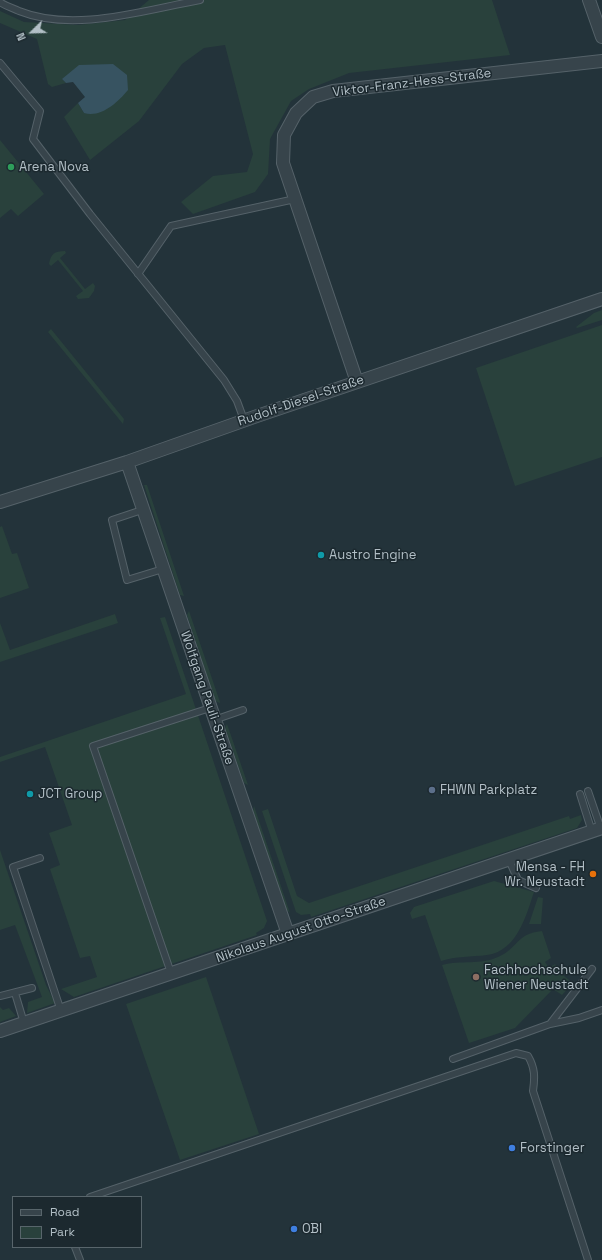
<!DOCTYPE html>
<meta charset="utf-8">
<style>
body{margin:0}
#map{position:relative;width:602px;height:1260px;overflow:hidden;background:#23333a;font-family:"Space Grotesk",sans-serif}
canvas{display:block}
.legend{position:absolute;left:12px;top:1196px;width:130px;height:52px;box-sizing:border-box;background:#1c292f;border:1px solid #58656b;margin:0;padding:5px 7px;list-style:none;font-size:12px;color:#b2bfc6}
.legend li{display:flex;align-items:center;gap:8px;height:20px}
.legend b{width:20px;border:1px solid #58656b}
.north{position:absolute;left:12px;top:12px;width:40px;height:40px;-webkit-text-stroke:3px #1c292f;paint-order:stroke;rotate:247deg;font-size:11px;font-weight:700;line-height:16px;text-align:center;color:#b2bfc6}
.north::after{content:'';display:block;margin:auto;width:14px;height:18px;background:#b2bfc6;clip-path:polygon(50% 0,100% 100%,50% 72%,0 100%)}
</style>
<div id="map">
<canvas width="602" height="1260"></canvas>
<ul class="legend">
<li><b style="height:5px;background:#37444b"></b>Road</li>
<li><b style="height:11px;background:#29413c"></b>Park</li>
</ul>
<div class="north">N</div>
</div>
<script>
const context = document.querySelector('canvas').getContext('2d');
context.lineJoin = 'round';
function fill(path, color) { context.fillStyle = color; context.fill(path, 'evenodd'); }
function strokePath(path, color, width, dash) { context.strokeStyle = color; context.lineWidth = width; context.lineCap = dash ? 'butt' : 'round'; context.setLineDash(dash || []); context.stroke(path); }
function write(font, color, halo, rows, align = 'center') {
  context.font = font + ' "Space Grotesk",sans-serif'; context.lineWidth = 3; context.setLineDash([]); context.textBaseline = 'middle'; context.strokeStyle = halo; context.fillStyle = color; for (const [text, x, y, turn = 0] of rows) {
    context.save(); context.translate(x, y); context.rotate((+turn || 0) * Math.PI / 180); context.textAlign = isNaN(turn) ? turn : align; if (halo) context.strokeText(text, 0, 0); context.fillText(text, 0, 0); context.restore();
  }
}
const green = new Path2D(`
 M149,0H492L510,55L349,73L309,89L291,101L270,139L268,174L255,192L193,214L181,202L213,176L247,172L253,154L225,45L204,48L182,64L139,121L90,160L64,117L78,103L84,113L127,90L62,79L66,83L52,87L48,84L37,39L0,23V11L24,22L78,25L125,20Z
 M0,140L44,194L18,216L11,209L0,218Z
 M65,251L66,253L60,258L85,289L93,283L95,286L94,291L89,298L78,299L76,296L83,291L58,260L51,266L49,264C51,254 54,251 65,251Z
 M602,310V320L577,328L576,327L594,313Z
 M602,325V457L515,486L476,368Z
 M51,329L124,419L123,424L48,332Z
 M144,485H147L184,596L180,595Z
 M2,526L12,554L17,553L29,588L0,598V527Z
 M189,611L220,702V703L215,701L187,615Z
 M115,614L118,623L0,662V623L10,650Z
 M165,617L267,921L264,928L256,933L257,935L74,997L61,989L97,977L90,956L80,958L50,869L60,865L49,833L72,825L45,747L0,762V757L186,694L160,618Z
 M227,724L248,785L244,783L225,728Z
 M254,806L290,913L285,908L253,811Z
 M268,809L297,896L309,903L569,816L570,819L581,815L582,820L577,828L311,917L310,914L301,915L296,912L262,811Z
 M0,850L46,985L55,1003L27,1013L28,1002L42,997L15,925L0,930Z
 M494,881L534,892C526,916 517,951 487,955C471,957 456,956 441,961L425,915L412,919L410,913L414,907Z
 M538,897L543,898L541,924H529Z
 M542,931L551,958L545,962L549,968L555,964L564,976L573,983L562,995L553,989L515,1028L469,1043L442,965C460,960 481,965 498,957C519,948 515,934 542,931Z
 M206,977L259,1134L180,1160L126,1004Z
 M0,1007L3,1010L9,1008L16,1016L0,1022Z`);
const water = new Path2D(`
 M113,64L127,75L128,90C117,103 101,118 84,113L78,103L85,97L73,82L66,83L62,79L79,65Z`);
const service = new Path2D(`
 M0,2C5,6 13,8 19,11C74,33 144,10 200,0
 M0,63L40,111L33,139L90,214L224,380L237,401L244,420
 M138,274L171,226L295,199
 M142,510L112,520L127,580L163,569
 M214,720L243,710
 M588,791L601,829
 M580,794L592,832
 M40,858L13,867L61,1011
 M509,860L518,880L536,888
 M171,973L93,746L210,708
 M15,993L24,1023
 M0,996L32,988
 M550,1024L579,1018L602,1010
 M453,1059L550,1024L592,969
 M90,1197L516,1053L528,1056C535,1068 535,1077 533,1091L588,1260
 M75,1247L80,1260`);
const minor = new Path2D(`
 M589,0L602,37
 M357,382L283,163L284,135L296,113L313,97L333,91L602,61
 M127,462L288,934
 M0,502L127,462L257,416L602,299
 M0,1031L602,828`);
const markers = [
 [11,167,4,"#2e9e5b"],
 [321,555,4,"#0f9aa8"],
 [432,790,4,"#5c6f8a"],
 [30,794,4,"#0f9aa8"],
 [593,874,4,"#e8710a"],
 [476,977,4,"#8d6e63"],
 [512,1148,4,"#3f7fe0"],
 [294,1229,4,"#3f7fe0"]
];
const streetNames = [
 ["Viktor-Franz-Hess-Straße",412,83,-7],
 ["Rudolf-Diesel-Straße",301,401,-19],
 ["Wolfgang Pauli-Straße",207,698,71],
 ["Nikolaus August Otto-Straße",301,930,-19]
];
const poiNames = [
 ["Arena Nova",19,167],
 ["Austro Engine",329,555],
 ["FHWN Parkplatz",440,790],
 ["JCT Group",38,794],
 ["Mensa - FH",585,867,"right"],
 ["Wr. Neustadt",585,882,"right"],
 ["Fachhochschule",484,970],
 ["Wiener Neustadt",484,985],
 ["Forstinger",520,1148],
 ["OBI",302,1229]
];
fill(green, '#29413c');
fill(water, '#375361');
strokePath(service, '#556269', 8);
strokePath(minor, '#556269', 14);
strokePath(service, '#37444b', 6);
strokePath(minor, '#37444b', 12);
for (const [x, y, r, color] of markers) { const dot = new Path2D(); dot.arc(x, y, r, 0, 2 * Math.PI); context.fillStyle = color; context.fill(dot); strokePath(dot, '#1c292f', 1.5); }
write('13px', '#b2bfc6', '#1c292f', streetNames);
write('13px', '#b2bfc6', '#1c292f', poiNames, 'left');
</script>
